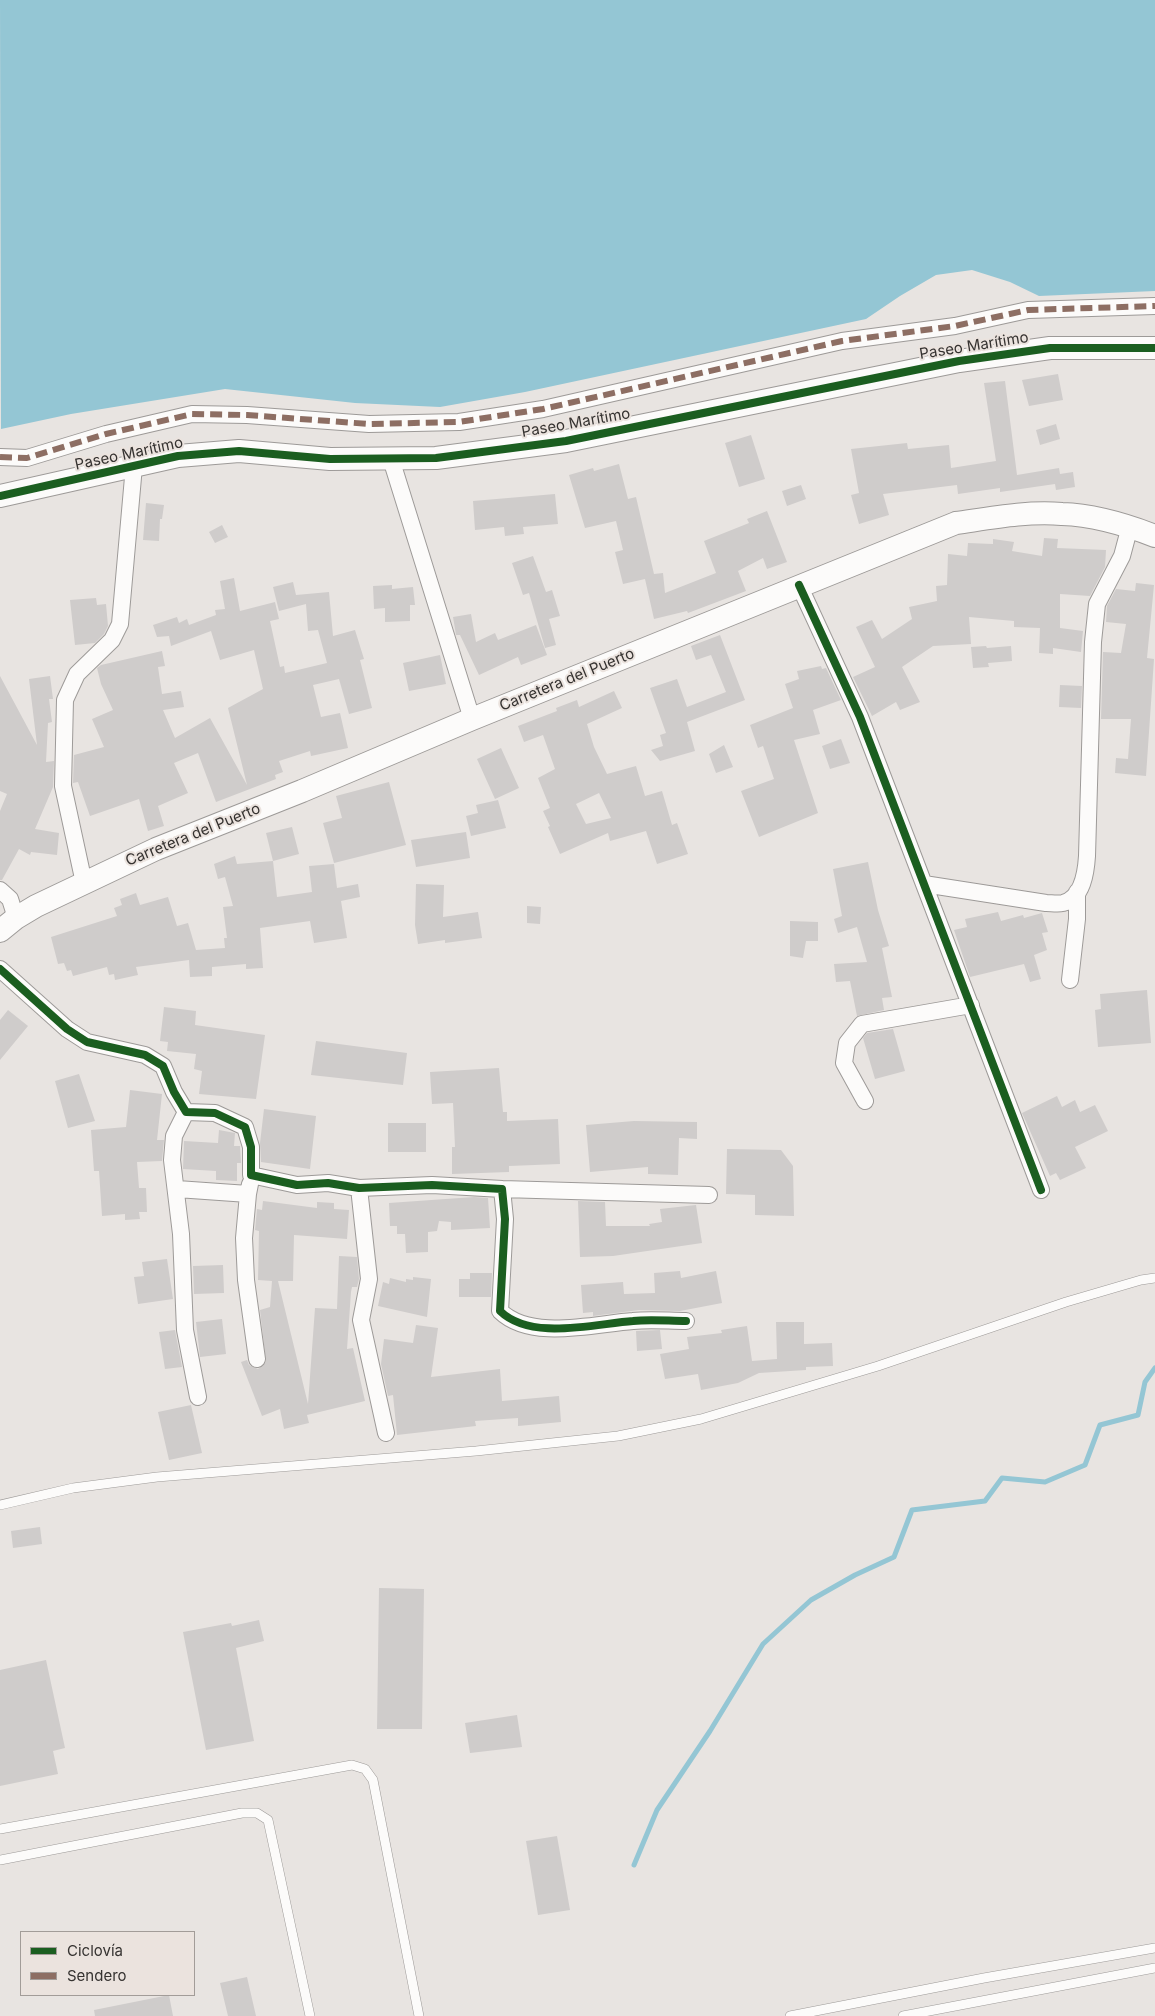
<!DOCTYPE html>
<meta charset="utf-8">
<style>
body{margin:0}
#map{position:relative;width:1155px;height:2016px;overflow:hidden;background:#e8e4e1;font-family:Inter,sans-serif}
canvas{display:block}
.legend{position:absolute;left:20px;top:1931px;width:175px;height:65px;box-sizing:border-box;background:#ebe3de;border:1px solid #a29c98;margin:0;padding:6px 9px;list-style:none;font-size:15px;color:#353230}
.legend li{display:flex;align-items:center;gap:10px;height:25px}
.legend b{width:25px;border:1px solid #a29c98}
</style>
<div id="map">
<canvas width="1155" height="2016"></canvas>
<ul class="legend">
<li><b style="height:6px;background:#1b5e20"></b>Ciclovía</li>
<li><b style="height:6px;background:#8d6e63"></b>Sendero</li>
</ul>
</div>
<script>
const context = document.querySelector('canvas').getContext('2d');
context.lineJoin = 'round';
function fill(path, color) { context.fillStyle = color; context.fill(path, 'evenodd'); }
function strokePath(path, color, width, dash) { context.strokeStyle = color; context.lineWidth = width; context.lineCap = dash ? 'butt' : 'round'; context.setLineDash(dash || []); context.stroke(path); }
function write(font, color, halo, rows, align = 'center') {
  context.font = font + ' Inter,sans-serif'; context.lineWidth = 4; context.setLineDash([]); context.textBaseline = 'middle'; context.strokeStyle = halo; context.fillStyle = color; for (const [text, x, y, turn = 0] of rows) {
    context.save(); context.translate(x, y); context.rotate((+turn || 0) * Math.PI / 180); context.textAlign = isNaN(turn) ? turn : align; if (halo) context.strokeText(text, 0, 0); context.fillText(text, 0, 0); context.restore();
  }
}
const water = new Path2D(`
 M0,0H1155V291L1039,296L1010,282L972,270L936,275L900,296L866,319L525,392L440,407L355,403L225,389L71,414L1,429Z`);
const stream = new Path2D(`
 M634,1865L657,1810L710,1731L763,1644L811,1600L855,1575L894,1557L912,1510L985,1501L1002,1478L1045,1482L1085,1465L1100,1425L1138,1415L1145,1382L1155,1368`);
const building = new Path2D(`
 M1058,374L1063,400L1029,406L1022,380Z
 M1005,381L1017,475L1059,468L1060,474L1073,472L1075,487L1056,490L1055,484L1000,492V488L958,494L957,485L883,494L889,515L859,524L851,495L859,493L851,449L907,443L908,449L949,445L951,468L996,461L984,383Z
 M1056,424L1060,439L1040,445L1036,430Z
 M751,435L765,479L739,487L725,443Z
 M619,464L628,499L636,497L654,574L663,573L665,593L716,573L704,541L749,523L747,519L767,511L787,562L767,569L763,558L738,571L746,591L688,613L687,611L654,619L645,579L623,584L615,552L623,550L616,521L585,528L569,475L593,468L594,471Z
 M801,485L806,499L787,506L782,491Z
 M555,494L558,524L523,527L524,534L505,536L504,527L475,530L473,501Z
 M146,503L164,505L162,519H160L159,541L143,540Z
 M222,525L228,537L215,543L209,532Z
 M1044,538L1058,539L1057,548L1106,550L1105,567L1090,596L1060,594V628L1083,631L1081,652L1053,648V654L1039,653L1040,628L1014,627V621L969,617L971,644L933,646L902,667L920,702L900,710L896,702L872,716L853,677L875,667L856,627L872,620L882,639L912,619L909,607L937,601L936,586L947,585L948,554L967,556L968,543L993,544V539L1014,542L1012,551L1042,556Z
 M533,556L546,592L552,590L560,616L549,619L556,645L545,648L529,593L523,595L512,563Z
 M234,578L240,611L275,602L279,619L270,621L280,667L284,666L285,673L327,663L318,630L308,631L306,604L279,611L273,587L293,582L296,595L329,592L333,636L355,630L364,659L360,660L372,708L349,714L339,679L313,685L321,717L340,713L348,748L311,756L310,751L279,761L283,772L275,775L276,779L216,802L198,753L174,763L188,793L158,806L164,826L148,831L139,799L90,816L78,782L73,783L74,755L104,747L92,719L113,710L101,684L97,668L101,665L162,651L165,666L158,667L162,694L181,691L184,707L163,710L175,738L210,718L247,785L228,708L263,689L254,650L220,660L211,631L171,646L169,636L157,637L153,625L177,617L179,623L187,619L189,625L216,615L215,610L225,609L220,581Z
 M1136,583L1154,585L1147,658L1154,659L1146,776L1115,773L1116,758L1128,759L1131,719H1101L1103,652L1121,653L1126,624L1106,622L1107,606L1116,589L1135,591Z
 M392,585V589L413,587L415,605H410V621L385,622V608L374,609L373,586Z
 M96,598L97,605L106,604L108,626L104,634L95,643L75,645L70,600Z
 M471,614L476,642L495,633L498,640L536,625L547,655L521,665L518,657L479,675L460,635H456L453,617Z
 M720,635L745,700L687,722L695,751L660,761L651,750L663,746L660,735L666,733L650,688L677,679L687,707L726,692L711,655L696,660L691,646Z
 M986,646L987,648L1011,646L1012,661L988,663L989,667L973,668L971,647Z
 M440,655L446,684L409,691L403,663Z
 M821,666L822,669L826,668L841,700L813,710L820,734L794,740L818,813L759,837L741,791L774,779L763,746L758,748L750,725L793,708L785,684L799,679L797,671Z
 M0,676L37,745L29,679L50,676L53,699H49L52,722L48,723L46,762L54,761L53,787L35,829L59,833L57,855L31,852L30,855L19,849L2,880H0V811L7,794L0,791Z
 M1060,685L1082,686L1081,708L1059,707Z
 M614,691L622,708L587,724L594,747L607,774L636,766L645,796L662,791L672,825L677,823L688,854L657,864L646,831L610,841L608,833L560,854L548,827L550,826L543,811L550,808L538,778L555,769L543,735L524,742L518,726L557,711L556,708L577,700L579,707ZM599,793L611,818L586,824L576,804Z
 M841,739L850,763L830,769L822,746Z
 M724,745L733,767L716,773L709,754Z
 M501,748L519,788L495,799L477,759Z
 M389,782L406,845L334,863L323,823L342,818L336,796Z
 M498,800L506,828L471,836L466,816L478,813L476,805Z
 M292,827L299,854L273,861L266,833Z
 M466,832L470,858L416,867L411,840Z
 M235,856L237,864L273,861L277,897L312,892L309,866L334,864L337,888L358,884L360,897L341,901L347,938L314,943L310,921L260,928L263,968L246,969V964L212,967V976L190,977L189,960L136,967L138,975L115,980L114,974L109,975L107,967L73,976L71,970L67,971L64,963L58,964L51,937L117,916L114,908L122,905L120,899L136,893L140,905L168,897L177,926L188,923L196,950L225,948L224,938H227L223,907L233,906L225,877L218,879L214,864Z
 M868,862L878,910L889,946L882,948L892,997L882,998L884,1010L857,1016L850,981L836,982L834,964L867,962L857,927L838,933L834,919L842,916L833,869Z
 M416,884L444,885L443,917L478,912L482,938L445,943V940L418,944L415,925Z
 M527,906L541,907L540,924L527,923Z
 M998,912L1001,921L1023,915L1024,918L1042,913L1048,932L1042,933L1047,950L1034,955L1041,979L1030,982L1024,964L970,977L954,930L967,927L965,919Z
 M790,921L818,922V941H806L803,958L790,956Z
 M1147,990L1151,1043L1098,1047L1095,1010L1101,1009L1100,994Z
 M164,1007L196,1011L195,1025L265,1035L256,1099L199,1094L202,1071L194,1069L196,1054L167,1051L168,1042L160,1041Z
 M8,1010L28,1026L0,1060V1020Z
 M893,1029L905,1071L875,1079L863,1038L867,1033Z
 M316,1041L407,1053L403,1085L311,1075Z
 M499,1068L503,1112H507V1121L558,1119L560,1164L509,1166V1172L452,1174V1147H455L453,1103L432,1104L430,1072Z
 M79,1074L95,1121L68,1128L55,1081Z
 M130,1090L162,1094L157,1140H164L162,1161L137,1162L139,1188H146L147,1212H139L140,1219L125,1220V1214L102,1216L99,1171H94L91,1130L126,1127Z
 M1057,1096L1062,1107L1075,1100L1080,1112L1095,1105L1108,1131L1075,1147L1086,1168L1060,1180L1056,1173L1050,1176L1022,1113Z
 M264,1109L316,1116L310,1169L261,1162L260,1143Z
 M634,1121L697,1122V1139L679,1138L678,1175L648,1174V1167L590,1172L586,1125Z
 M388,1123H426V1152H388Z
 M219,1130L235,1133L234,1146H240L241,1163H237V1181L216,1180V1171L183,1169L184,1141L218,1143Z
 M727,1149L781,1150L793,1166L794,1216L755,1215V1195L726,1194Z
 M474,1197L488,1198L490,1228L451,1230V1222L439,1221L437,1231L428,1232V1252L406,1253L405,1234H397V1226H390L389,1203Z
 M263,1201L317,1208V1202L334,1203V1209L349,1210L347,1239L294,1235L293,1281H278L308,1404L315,1308L337,1309L339,1256L357,1257L359,1279L357,1287H352L351,1292L347,1349L353,1348L365,1401L307,1415L309,1423L284,1429L280,1409L262,1416L241,1362L247,1360L249,1365L258,1369L266,1362L260,1310L270,1307L272,1281L258,1280L259,1231L255,1230L257,1209L262,1210Z
 M578,1201L605,1202L606,1226H650L649,1224L662,1222L660,1209L696,1205L702,1243L613,1256L580,1257Z
 M167,1259L173,1299L138,1304L134,1277L144,1276L142,1262Z
 M223,1265L224,1293L194,1294L193,1266Z
 M680,1271L681,1278L716,1271L722,1303L680,1311L639,1310L593,1316V1312L583,1313L581,1285L623,1282L624,1294L655,1293L654,1273Z
 M470,1273H492L491,1297H459V1279H470Z
 M413,1277L431,1279L427,1317L378,1306L383,1282L389,1284L390,1278L406,1282V1279L413,1280Z
 M222,1319L226,1354L200,1357L196,1322Z
 M776,1322H804V1344L832,1343L833,1366L806,1367V1370L759,1373L738,1383L701,1390L698,1374L665,1379L660,1354L689,1349L687,1337L722,1333L721,1330L747,1326L752,1361L777,1359Z
 M416,1325L438,1328L431,1377L500,1369L502,1401L559,1396L561,1422L518,1426V1418L475,1421L476,1426L397,1435L393,1395L388,1396L381,1364L384,1339L413,1343Z
 M175,1330L182,1367L165,1369L159,1332Z
 M660,1330L662,1349L637,1351L636,1331Z
 M191,1405L202,1453L169,1460L158,1412Z
 M40,1527L42,1544L13,1548L11,1531Z
 M379,1588L424,1589L422,1729H377Z
 M259,1620L264,1641L236,1648L254,1741L206,1750L183,1632L231,1623L232,1626Z
 M46,1660L65,1748L53,1751L58,1774L0,1786V1670Z
 M517,1715L522,1747L470,1753L465,1723Z
 M557,1836L570,1910L538,1915L526,1841Z
 M247,1977L256,2016H228L220,1983Z
 M169,1995L173,2016H95L94,2010Z`);
const lane = new Path2D(`
 M0,1505L73,1488L157,1477L476,1451L618,1436L701,1419L878,1366L1066,1302L1141,1280L1155,1278
 M0,1829L352,1765L365,1769L373,1780L419,2016
 M0,1860L242,1813H257L268,1820L310,2016
 M790,2016L984,1978L1155,1948
 M903,2016L1155,1968`);
const street = new Path2D(`
 M0,457L27,458L106,434L192,414L247,415L369,424L459,422L543,409L842,341L955,326L1028,310L1155,306
 M391,459L472,719
 M799,585L860,717L1041,1190
 M84,883L63,786L65,700L77,674L112,640L120,624L134,466
 M924,884L1046,903C1051,903 1058,904 1063,903C1083,898 1086,872 1087,856L1093,642L1097,604L1122,556L1130,526
 M0,890L10,899L16,918
 M0,969L67,1029L87,1042L145,1055L163,1066L174,1092L186,1112L215,1113L245,1127L251,1147V1175L297,1185L328,1183L359,1188L432,1185L502,1189L505,1219L500,1311C531,1341 593,1324 633,1321C650,1319 669,1321 686,1321
 M1070,980L1077,919V892
 M865,1101L844,1063L847,1043L862,1024L971,1005
 M186,1112L174,1136L172,1160L181,1234L185,1330L198,1397
 M359,1188L369,1279L361,1320L386,1433
 M177,1189L248,1194L250,1184
 M502,1189L709,1195
 M248,1194L244,1238L246,1280L257,1359`);
const secondary = new Path2D(`
 M0,496L178,456L239,451L330,459L436,458L566,441L959,361L1050,348H1155
 M0,931L16,918L36,906L156,849L302,791L472,719L956,523C991,518 1027,511 1062,514C1093,515 1127,525 1155,536`);
const quiet = new Path2D(`
 M0,457L27,458L106,434L192,414L247,415L369,424L459,422L543,409L842,341L955,326L1028,310L1155,306`);
const cycleway = new Path2D(`
 M0,496L178,456L239,451L330,459L436,458L566,441L959,361L1050,348H1155
 M799,585L860,717L1041,1190
 M0,969L67,1029L87,1042L145,1055L163,1066L174,1092L186,1112L215,1113L245,1127L251,1147V1175L297,1185L328,1183L359,1188L432,1185L502,1189L505,1219L500,1311C531,1341 593,1324 633,1321C650,1319 669,1321 686,1321`);
const streetNames = [
 ["Paseo Marítimo",974,346,-9],
 ["Paseo Marítimo",576,423,-10],
 ["Paseo Marítimo",129,454,-12],
 ["Carretera del Puerto",567,680,-22],
 ["Carretera del Puerto",193,835,-22]
];
fill(water, '#94c6d4');
strokePath(stream, '#94c6d4', 5);
fill(building, '#cfcccb');
strokePath(lane, '#9d9a98', 10);
strokePath(street, '#9d9a98', 18);
strokePath(secondary, '#9d9a98', 24);
strokePath(lane, '#fcfbfa', 9);
strokePath(street, '#fcfbfa', 16);
strokePath(secondary, '#fcfbfa', 22);
strokePath(quiet, '#8d6e63', 6, [12, 6]);
strokePath(cycleway, '#1b5e20', 8);
write('15px', '#353230', '#ebe3de', streetNames);
</script>
